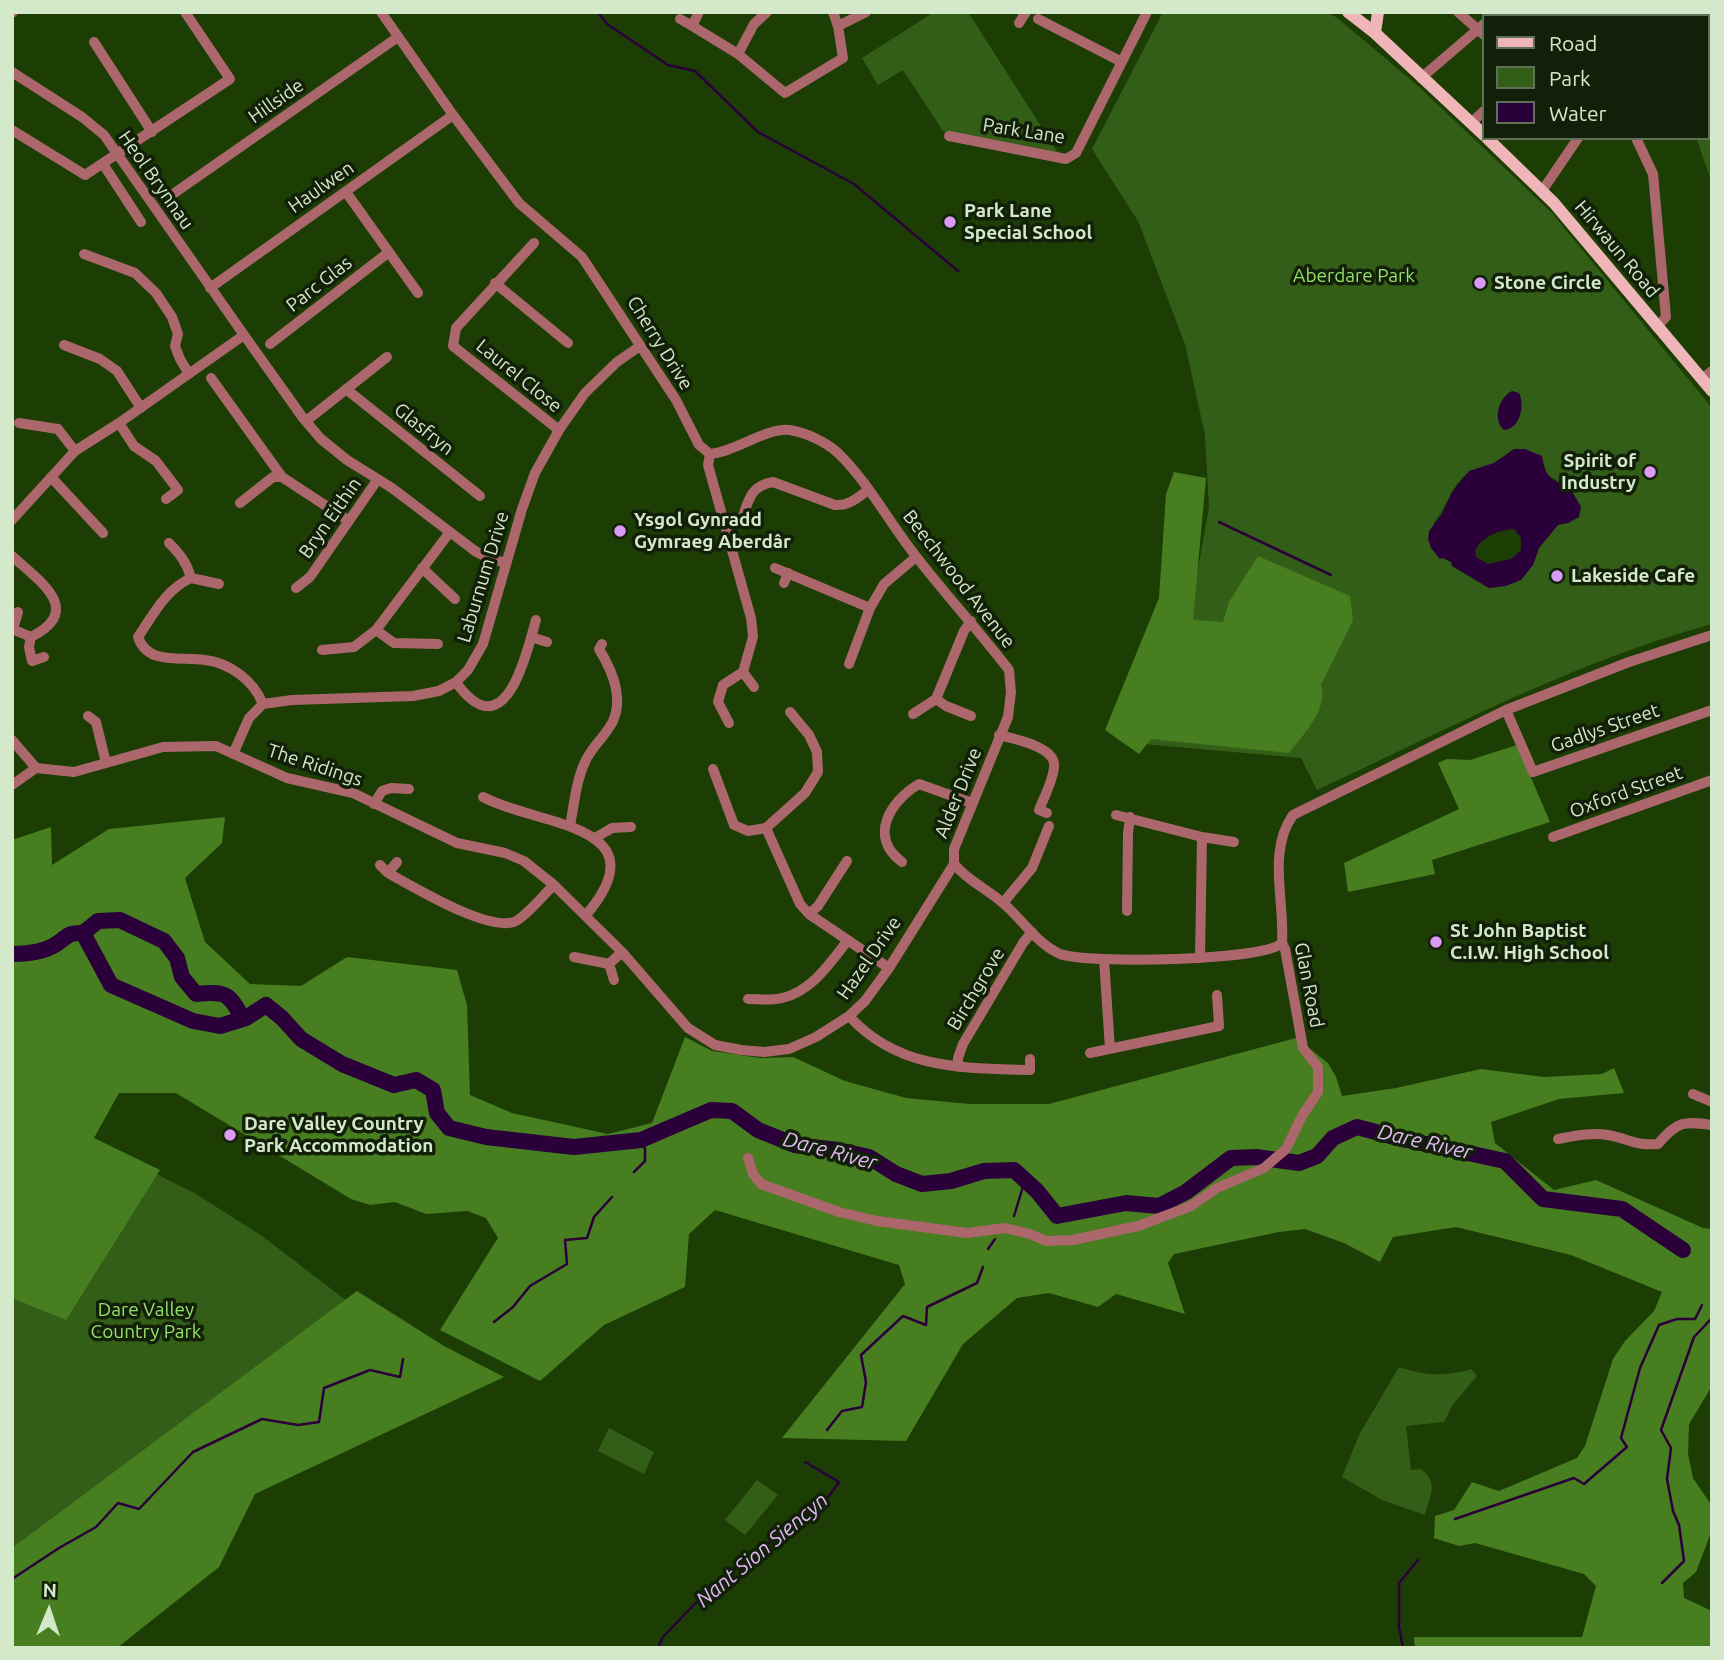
<!DOCTYPE html>
<meta charset="utf-8">
<style>
body{margin:0}
#map{position:relative;width:1724px;height:1660px;overflow:hidden;background:#1c3e04;font-family:Ubuntu,sans-serif}
canvas{display:block}
.frame{position:absolute;inset:0;border:14px solid #d4e8ca;pointer-events:none}
.legend{position:absolute;left:1482px;top:14px;width:228px;height:126px;box-sizing:border-box;background:#122009;border:2px solid #607056;margin:0;padding:9px 12px;list-style:none;font-size:21px;color:#d4e8ca}
.legend li{display:flex;align-items:center;gap:14px;height:35px}
.legend b{width:35px;border:2px solid #607056}
.north{position:absolute;left:14px;top:1576px;width:70px;height:70px;-webkit-text-stroke:5px #122009;paint-order:stroke;rotate:2deg;font-size:19px;font-weight:700;line-height:28px;text-align:center;color:#d4e8ca}
.north::after{content:'';display:block;margin:auto;width:24px;height:32px;background:#d4e8ca;clip-path:polygon(50% 0,100% 100%,50% 72%,0 100%)}
</style>
<div id="map">
<canvas width="1724" height="1660"></canvas>
<div class="frame"></div>
<ul class="legend">
<li><b style="height:9px;background:#efb5b8"></b>Road</li>
<li><b style="height:19px;background:#335e18"></b>Park</li>
<li><b style="height:19px;background:#2b003a"></b>Water</li>
</ul>
<div class="north">N</div>
</div>
<script>
const context = document.querySelector('canvas').getContext('2d');
context.lineJoin = 'round';
function fill(path, color) { context.fillStyle = color; context.fill(path, 'evenodd'); }
function strokePath(path, color, width, dash) { context.strokeStyle = color; context.lineWidth = width; context.lineCap = dash ? 'butt' : 'round'; context.setLineDash(dash || []); context.stroke(path); }
function write(font, color, halo, rows, align = 'center') {
  context.font = font + ' Ubuntu,sans-serif'; context.lineWidth = 7; context.setLineDash([]); context.textBaseline = 'middle'; context.strokeStyle = halo; context.fillStyle = color; for (const [text, x, y, turn = 0] of rows) {
    context.save(); context.translate(x, y); context.rotate((+turn || 0) * Math.PI / 180); context.textAlign = isNaN(turn) ? turn : align; if (halo) context.strokeText(text, 0, 0); context.fillText(text, 0, 0); context.restore();
  }
}
const green = new Path2D(`
 M934,12H968L1058,153L943,131L903,70L878,85L862,58Z
 M1163,12H1325L1336,17L1417,85L1552,213L1712,408V624C1573,662 1446,730 1317,790L1301,758L1144,744L1193,597L1209,507L1205,435L1185,344L1138,221L1092,149ZM1514,449H1525C1539,465 1549,480 1569,486L1568,523L1558,524L1539,548L1533,565L1489,588L1452,566L1451,562L1443,558L1434,522C1446,509 1449,492 1461,479C1470,468 1483,469 1495,462C1502,459 1508,453 1514,449Z
 M1712,135V183L1697,140L1708,138Z
 M12,1130L117,1154L196,1194L262,1236L360,1311L12,1576Z
 M1399,1367C1426,1376 1444,1377 1471,1369L1477,1376L1452,1406L1444,1422L1406,1426L1411,1470L1421,1469C1439,1484 1430,1495 1425,1515L1382,1500L1342,1477L1359,1435Z
 M609,1428L654,1452L644,1474L598,1451Z
 M757,1480L778,1495L745,1535L725,1520Z`);
const forest = new Path2D(`
 M1174,472L1206,478L1193,620L1223,622L1229,602L1258,556L1350,596L1353,620L1321,685C1329,709 1302,736 1289,753L1151,739L1139,754L1105,730L1159,598L1166,494Z
 M1517,745L1550,822L1432,860L1435,874L1348,892L1344,863L1459,809L1438,763L1447,759L1470,760Z
 M225,817L222,843L185,878L205,942L250,984L301,986L347,957L457,970L467,1005L470,1095L512,1113L608,1134L652,1123L685,1037L712,1051L760,1058L793,1057L845,1081L906,1098L970,1104H1049L1296,1038L1328,1063L1336,1077L1342,1096L1396,1088L1481,1069L1544,1077L1602,1074L1614,1068L1624,1093L1559,1099L1491,1122L1495,1143L1554,1190L1596,1180L1703,1228L1712,1229V1386L1689,1424L1688,1454L1693,1478L1712,1506V1530L1696,1572L1683,1583L1684,1598L1712,1611V1648H1415L1414,1637H1582L1596,1586L1584,1574L1475,1543L1459,1546L1434,1538L1435,1516L1454,1510L1472,1482L1499,1491L1577,1458L1585,1446L1613,1359L1625,1341L1654,1311L1662,1292L1571,1255L1456,1227L1393,1237L1380,1262L1344,1243L1305,1229L1279,1232L1174,1254L1168,1263L1185,1314L1116,1294L1098,1307L1049,1293L1017,1298L963,1344L906,1441L782,1438L905,1284L899,1265L715,1210L689,1234L685,1287L604,1325L540,1381L440,1330L498,1238L486,1218L467,1211L426,1214L395,1202L370,1205L351,1199L176,1093H119L94,1138L160,1170L66,1320L12,1298V840L51,827L52,865L109,829Z
 M357,1291L444,1346L504,1377L255,1494L219,1567L117,1648H12V1548Z`);
const water = new Path2D(`
 M1512,391L1519,393C1525,406 1520,429 1504,430C1492,420 1499,397 1512,391Z
 M1514,449H1525L1542,456C1546,477 1549,480 1569,486L1581,507L1579,517L1568,523L1558,525L1539,548L1533,565L1521,580L1506,586L1489,588L1452,566L1451,562L1443,558L1440,559L1431,548L1428,539L1429,531L1442,514L1452,492L1469,471L1494,463ZM1514,529L1521,538V550L1511,559L1488,564L1476,557L1475,550C1483,536 1498,530 1514,529Z`);
const stream = new Path2D(`
 M598,12L607,24L668,65L695,71L758,132L854,184L958,271
 M1219,522L1331,575
 M634,1172L645,1161V1149L641,1140
 M1014,1216L1025,1180
 M988,1249L995,1239
 M494,1322L513,1307L530,1286L567,1264L565,1240L587,1238L594,1217L612,1197
 M827,1430L842,1411L862,1407L866,1382L861,1355L903,1316L926,1325L927,1307L977,1283L983,1267
 M1455,1519L1574,1478L1584,1484L1627,1447L1621,1438L1640,1368L1659,1325L1677,1319H1695L1702,1305
 M12,1579L59,1548L96,1527L118,1503L139,1509L193,1452L262,1419L298,1425L319,1422L324,1388L370,1370L400,1377L403,1359
 M1662,1583L1684,1561L1679,1525L1673,1511L1667,1479L1671,1448L1661,1430L1694,1337L1712,1318
 M658,1648L663,1637L707,1591L829,1496L839,1482L805,1462
 M1403,1648L1399,1627V1583L1418,1560`);
const river = new Path2D(`
 M83,933L98,921L120,920L164,941L177,958L182,977L196,994C226,991 229,993 243,1019
 M12,954C25,954 42,952 53,946C67,939 65,932 83,933L111,985L193,1021L220,1026L246,1018L266,1005L282,1018L301,1039L342,1064L394,1085L416,1080L433,1090L437,1113L449,1128L486,1137L574,1147L641,1140L711,1110L732,1111L758,1130L795,1145L838,1150L869,1157L896,1174L922,1184L951,1181L984,1171L1014,1170L1037,1191L1057,1216L1126,1203L1159,1206L1186,1192L1231,1158L1256,1157L1299,1163L1317,1156L1333,1138L1357,1127L1398,1138L1505,1161L1543,1199L1622,1209L1683,1250`);
const minor = new Path2D(`
 M381,12L453,115L519,203L582,257L676,400L699,445L710,454C735,452 767,427 790,430C807,433 826,442 838,453C868,482 889,522 915,555C945,594 979,631 1009,670L1011,692L1008,717L954,849V864
 M699,12L693,24L694,27L738,54L785,93L843,58L838,26L833,12
 M1458,12L1484,35
 M1570,12L1572,16
 M1689,12L1692,16
 M12,13L13,12
 M1494,16L1498,12
 M680,19L694,27
 M1038,19L1122,62
 M1019,23L1026,12
 M838,26L866,12
 M1708,29L1712,26
 M1708,39L1712,45
 M94,42L152,132
 M738,54L754,24L767,12
 M12,72L82,117L104,135L244,335L303,418L321,439L347,460L392,488L475,551L488,558L506,563
 M1421,78L1484,24
 M1708,88L1712,86
 M1471,123L1484,111
 M12,130L85,175L230,79L185,12
 M949,136L1066,159L1076,153L1147,12
 M1636,138L1653,174L1666,317L1657,327
 M103,164L141,222
 M1542,191L1578,138
 M346,192L418,293
 M173,194L398,37
 M534,243L456,328L453,346L559,430
 M84,254L135,273L156,293L172,317L178,334L175,346L180,359L189,374
 M495,283L568,343
 M210,288L453,115
 M270,344L389,252
 M64,345L100,359L117,371L141,408
 M211,378L282,477
 M1702,379L1712,371
 M346,389L480,496
 M306,421L387,357
 M19,423L58,429L75,451
 M119,423L134,446L156,461L178,490L166,499
 M710,454L708,465L751,618L753,637L743,672L723,685L718,702L729,723
 M51,477L103,533
 M240,503L273,477H282L349,521
 M743,516C749,497 753,485 773,482L835,505C849,506 857,498 868,490
 M12,520L75,451L119,423L244,335
 M169,543C180,554 187,563 191,578L219,584
 M12,556C39,581 85,610 31,637L29,647L32,661L44,657
 M422,568L455,599
 M775,568L870,608
 M191,578C166,589 153,615 138,637C148,666 181,656 205,660C230,663 253,680 263,704
 M784,583L788,573
 M296,588L310,577L378,479
 M12,629L31,637
 M13,629L18,612
 M376,630L394,643L438,644
 M531,637L547,642
 M322,650L354,647L376,630L450,532
 M849,664L870,608L884,584L916,557
 M743,672L754,687
 M456,682C460,688 465,694 471,699C511,732 529,643 536,620
 M936,699L946,706L971,716
 M1506,710L1533,772L1712,710
 M913,714L936,699L964,631L971,621
 M88,716L96,722L106,763
 M999,735C1014,739 1057,747 1054,767C1053,781 1044,797 1039,810L1047,813
 M12,740L36,768L74,772L163,747L216,746L287,778L353,793L457,843L505,853L524,861L554,885L622,952L688,1028L715,1045L741,1050L764,1052L789,1049L816,1037L849,1016L865,1001L889,968L954,864
 M233,754L249,718L263,704L292,700L413,696L439,691L456,682L468,670L483,644L522,509L535,473L559,430L585,393L617,362L640,346
 M713,769L734,825L748,831L766,828L805,793L818,772L817,752L809,735L790,712
 M12,785L36,768
 M483,797C536,826 664,823 586,915
 M374,804L382,791L391,788L409,789
 M1116,815L1202,837L1234,842
 M570,826C574,805 576,781 585,762C592,746 606,736 613,721C624,697 612,670 599,649L602,644
 M766,828L800,904L809,914L889,968
 M1553,837L1712,780
 M595,838L612,828L631,827
 M902,862C868,837 890,801 919,784L972,803
 M954,864C968,881 987,889 1004,904C1022,919 1037,944 1060,954C1086,964 1264,961 1282,943
 M380,865L388,873C414,887 486,931 514,922C526,917 544,894 554,885
 M388,873L397,862
 M1003,903L1032,868L1049,826
 M1127,911L1128,833L1130,817
 M809,914L818,906L847,861
 M574,957L609,964L622,952
 M1200,958L1202,837
 M1104,959L1110,1049
 M609,964L614,980
 M748,999C758,999 772,1001 782,998C812,991 830,963 848,940
 M849,1016C898,1070 963,1068 1030,1070V1059
 M1090,1053L1219,1026L1217,995
 M958,1067V1058L963,1044L1023,943L1032,932
 M1693,1094L1712,1102
 M1558,1139C1574,1136 1592,1132 1608,1135C1629,1139 1635,1146 1658,1144C1677,1121 1684,1121 1712,1125
 M748,1158L753,1174L761,1184L839,1212L877,1221L967,1233L1005,1228L1030,1234L1046,1241L1073,1240L1138,1226L1191,1206L1217,1188L1264,1168L1286,1149L1302,1116L1318,1092V1067L1303,1048L1285,949L1282,943C1285,902 1267,851 1293,815L1506,710L1629,662L1712,635`);
const major = new Path2D(`
 M1348,12L1375,33L1484,135
 M1375,33L1378,12
 M1487,138L1554,203L1712,391`);
const markers = [
 [950,222,7,"#db9af6"],
 [1480,283,7,"#db9af6"],
 [1650,472,7,"#db9af6"],
 [620,531,7,"#db9af6"],
 [1557,576,7,"#db9af6"],
 [1436,942,7,"#db9af6"],
 [230,1135,7,"#db9af6"]
];
const streetNames = [
 ["Hillside",276,101,-35],
 ["Park Lane",1024,131,9],
 ["Heol Brynnau",156,180,55],
 ["Haulwen",321,187,-35],
 ["Hirwaun Road",1617,249,50],
 ["Parc Glas",319,284,-38],
 ["Cherry Drive",660,343,58],
 ["Laurel Close",519,376,39],
 ["Glasfryn",424,429,39],
 ["Bryn Eithin",330,518,-55],
 ["Laburnum Drive",483,577,-73],
 ["Beechwood Avenue",959,579,52],
 ["Gadlys Street",1605,728,-19],
 ["The Ridings",315,765,18],
 ["Oxford Street",1626,792,-20],
 ["Alder Drive",958,793,-68],
 ["Hazel Drive",869,958,-55],
 ["Glan Road",1309,985,79],
 ["Birchgrove",976,989,-59]
];
const poiNames = [
 ["Park Lane",964,211],
 ["Special School",964,233],
 ["Stone Circle",1494,283],
 ["Spirit of",1636,461,"right"],
 ["Industry",1636,483,"right"],
 ["Ysgol Gynradd",634,520],
 ["Gymraeg Aberdâr",634,542],
 ["Lakeside Cafe",1571,576],
 ["St John Baptist",1450,931],
 ["C.I.W. High School",1450,953],
 ["Dare Valley Country",244,1124],
 ["Park Accommodation",244,1146]
];
const parkNames = [
 ["Aberdare Park",1354,276],
 ["Dare Valley",146,1310],
 ["Country Park",146,1332]
];
const waterNames = [
 ["Dare River",1425,1142,13],
 ["Dare River",830,1151,15],
 ["Nant Sion Siencyn",762,1550,-40]
];
fill(green, '#335e18');
fill(forest, '#467e20');
fill(water, '#2b003a');
strokePath(stream, '#2b003a', 2.5);
strokePath(river, '#2b003a', 16);
strokePath(minor, '#ac676c', 10);
strokePath(major, '#efb5b8', 12);
for (const [x, y, r, color] of markers) { const dot = new Path2D(); dot.arc(x, y, r, 0, 2 * Math.PI); context.fillStyle = color; context.fill(dot); strokePath(dot, '#122009', 2.5); }
write('19px', '#d4e8ca', '#122009', streetNames);
write('bold 19px', '#d4e8ca', '#122009', poiNames, 'left');
write('19px', '#95e16b', '#122009', parkNames);
write('italic 21px', '#e4b7f8', '#122009', waterNames);
</script>
